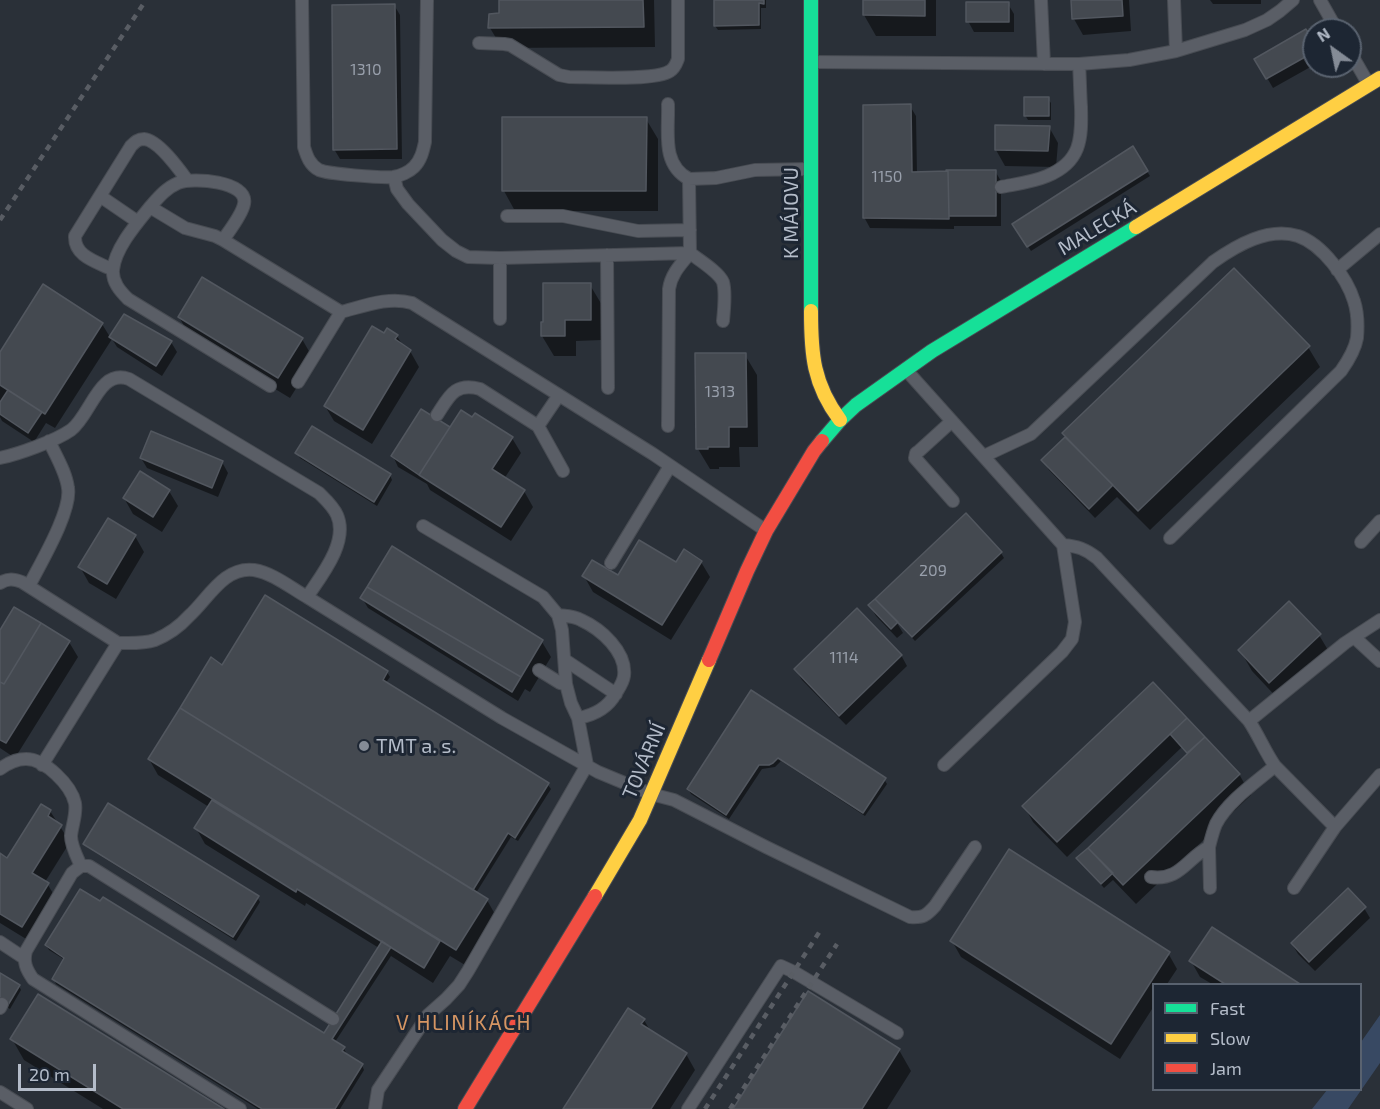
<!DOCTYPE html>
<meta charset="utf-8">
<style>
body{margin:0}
#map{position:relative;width:1380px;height:1109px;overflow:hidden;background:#2a3038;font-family:"Exo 2",sans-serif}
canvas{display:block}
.legend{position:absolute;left:1152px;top:983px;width:210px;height:108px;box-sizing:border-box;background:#1d2633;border:2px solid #59626f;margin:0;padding:8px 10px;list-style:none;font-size:18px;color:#b4bcc9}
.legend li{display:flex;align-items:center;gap:12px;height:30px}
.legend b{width:30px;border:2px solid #59626f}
.north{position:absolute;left:1302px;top:18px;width:60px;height:60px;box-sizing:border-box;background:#1d2633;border:2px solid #59626f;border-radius:50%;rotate:327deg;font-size:16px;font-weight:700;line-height:24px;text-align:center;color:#b4bcc9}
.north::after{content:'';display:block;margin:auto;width:21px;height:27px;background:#848b96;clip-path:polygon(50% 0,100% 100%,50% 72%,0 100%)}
.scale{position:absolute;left:18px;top:1064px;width:78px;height:27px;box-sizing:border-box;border:3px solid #b4bcc9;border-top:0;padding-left:8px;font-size:18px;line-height:21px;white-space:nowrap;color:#b4bcc9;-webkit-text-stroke:4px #1d2633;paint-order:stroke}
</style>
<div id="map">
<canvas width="1380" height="1109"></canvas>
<ul class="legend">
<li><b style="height:8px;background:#16e098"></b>Fast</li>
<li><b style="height:8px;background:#ffcf43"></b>Slow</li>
<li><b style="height:8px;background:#f24e42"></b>Jam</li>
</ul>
<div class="north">N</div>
<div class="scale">20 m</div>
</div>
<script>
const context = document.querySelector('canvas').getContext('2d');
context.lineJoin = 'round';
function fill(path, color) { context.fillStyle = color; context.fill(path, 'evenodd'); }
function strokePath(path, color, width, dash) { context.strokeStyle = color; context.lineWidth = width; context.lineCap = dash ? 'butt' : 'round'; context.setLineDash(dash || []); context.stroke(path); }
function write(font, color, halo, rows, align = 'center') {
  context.font = font + ' "Exo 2",sans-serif'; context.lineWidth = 6; context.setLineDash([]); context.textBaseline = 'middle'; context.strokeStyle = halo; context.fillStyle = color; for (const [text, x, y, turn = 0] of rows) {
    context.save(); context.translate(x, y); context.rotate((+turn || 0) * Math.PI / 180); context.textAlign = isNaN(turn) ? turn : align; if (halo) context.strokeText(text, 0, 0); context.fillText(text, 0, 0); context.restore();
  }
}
const water = new Path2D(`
 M1380,1015V1063L1348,1109H1312L1327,1090H1360L1361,1042Z`);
const shadow = new Path2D(`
 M500,0H654L655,47L502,48L490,28L500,15Z
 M715,0H766V8H761V29L718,30L715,26Z
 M864,0H936V36H876L864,15Z
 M1072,0H1129L1131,31L1083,35L1074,19Z
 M1210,0H1261V4H1213Z
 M1008,4L1014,14V32H974L968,21Z
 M394,5L400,15L402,159H340L334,149Z
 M1314,46V65L1273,88L1256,59Z
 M1048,99L1051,103V120H1028L1025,115Z
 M910,106L916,116L917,173L995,171L1001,181V226H954V229L870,228L864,217Z
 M646,119L658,139V211H515L504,191Z
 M1049,127L1058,143L1056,167L1005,166L996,150Z
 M1132,148L1150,176L1031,251L1014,225Z
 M590,285L602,305V340L576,341V356H554L542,336Z
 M179,317L302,339L314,360L290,398L191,338Z
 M102,324L110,337L171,342L177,352L162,376L117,347L112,339L55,428L46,423L34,442L2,421L0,417V355Z
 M385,335L397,336L403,346L410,351L419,367L372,444L334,421L325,406Z
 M1308,347L1320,367L1150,530L1117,497L1095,518L1049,470L1043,460L1066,438L1063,434Z
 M745,355L757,375L758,447H739L740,467H719V469H710L698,449Z
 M422,411L450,429L512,438L521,453L504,479L524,491L533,507L511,541L430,490L427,484L398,467L393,456Z
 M297,453L390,475L392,480L377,506L300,458Z
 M141,458L222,462L228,473L218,497L147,468Z
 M169,491L178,506L162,532L133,514L124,498Z
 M135,536L144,552L116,599L89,583L80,567Z
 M393,548L542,642L551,657L530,692L525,689L518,701L368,608L362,598Z
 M1001,553L1004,558L915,641L898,623H897L903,633L897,638L876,616L870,606Z
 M701,562L710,577L671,640L593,592L584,576L618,577L676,564Z
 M0,632L69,642L78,657L15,758L0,748Z
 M1319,635L1331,655L1281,702L1252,671L1240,650Z
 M901,655L907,666L846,725L802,680L796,670Z
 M223,667L387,672L390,677L385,684L548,785L551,789L518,841L511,837L476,893L487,900L496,916L465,965L450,956L433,983L391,956L335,1042L344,1048L346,1053L345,1055L362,1065L364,1070L340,1109H258L56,984L54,979L65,960L49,950L46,945L324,1035L379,948L306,903L305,906L205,844L196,828L209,807L158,775L149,759Z
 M1153,684L1239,774L1251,795L1136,904L1113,880L1104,888L1081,863L1078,859L1189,755L1182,747L1067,857L1033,822L1024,806Z
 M751,692L884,779L887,784L865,816L781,761L775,767L762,769L729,819L691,794L688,789Z
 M42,806L50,811L70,842L45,882L48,885L57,900L31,942L0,923V855L8,860Z
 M85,844L257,897L260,902L236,941L88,848Z
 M1364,908L1370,918L1315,971L1298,954L1292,944Z
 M1212,929L1297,984H1212L1200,977L1191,961Z
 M952,941L1168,953L1177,969L1167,984H1154V1006L1120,1059L961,957Z
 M0,975L19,986L21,990L10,1009L0,1003Z
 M644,1020L651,1032L686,1054L695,1070L670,1109H565Z
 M12,1039L221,1109H103L24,1060Z
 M899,1050L911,1071L887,1109H734Z`);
const building = new Path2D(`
 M499,0H643L644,27L488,28L489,14L499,13Z
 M714,0H764V4L759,3V25L714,26Z
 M863,0H925V16L863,15Z
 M1071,0H1122L1123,16L1072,19Z
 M966,2H1009V22H966Z
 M395,4L397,149L333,150L332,5Z
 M1306,29L1314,43V52L1266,79L1254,59Z
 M1024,97H1049V116H1024Z
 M911,104L912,172L948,171L949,219L863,218V105Z
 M502,117H647L646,191H502Z
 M995,125L1050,126L1048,151L995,150Z
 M1133,146L1148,171L1027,247L1012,224Z
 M946,170H996V216H949L948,171Z
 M1234,268L1310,346L1138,511L1062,433Z
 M202,277L303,338L278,378L178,317Z
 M543,283H591V320H565V336H541V322H543Z
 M43,284L103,323L45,414L0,385V352Z
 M124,314L172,341L156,366L109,337Z
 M372,326L384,333L387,328L398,335L395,339L411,350L363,430L324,406Z
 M695,353H746L747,427H729V447H708V449H696Z
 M8,390L42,412L28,433L0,414V402Z
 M421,409L450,427L419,475L391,456Z
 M461,410L472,417L475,413L513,437L492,469L525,490L501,527L419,475Z
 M312,426L391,474L374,502L295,453Z
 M151,431L223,461L212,488L140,458Z
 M1065,437L1113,485L1089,509L1041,460Z
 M140,471L170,490L153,517L123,498Z
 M966,513L1002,552L912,637L875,599Z
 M108,518L136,535L107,584L78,567Z
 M639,540L676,562L684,549L702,561L662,625L582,576L592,560L618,575Z
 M392,546L543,640L521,677L367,587Z
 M367,587L521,677L512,692L360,598Z
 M265,595L388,671L383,680L549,783L515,838L508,833L473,890L180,708L211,657L222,665Z
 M875,599L898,622L891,629L868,605Z
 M1289,601L1321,634L1269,683L1238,650Z
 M14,607L41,623L4,684L0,682V630Z
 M857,608L902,655L839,716L794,669Z
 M41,623L70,641L6,743L0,740V682L4,684Z
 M1153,682L1187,718L1057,842L1022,806Z
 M751,690L886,778L863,813L778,758L773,763L769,765H759L726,815L687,789Z
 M180,708L488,899L456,950L148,759Z
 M1187,718L1205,737L1187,753L1170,734Z
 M1205,737L1240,774L1123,885L1088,848Z
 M212,800L440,941L424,968L297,889L296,892L194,828Z
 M108,803L259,896L233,937L83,844Z
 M41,804L51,810L48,816L62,825L32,873L49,883L22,927L0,914V853L7,858Z
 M1088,848L1113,873L1101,884L1076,858Z
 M1009,849L1170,952L1111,1044L950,941Z
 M1348,888L1366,907L1309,962L1291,943Z
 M80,889L100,901L103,897L324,1033L382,941L391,947L332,1039L345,1047L342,1051L363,1064L335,1109H262L52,979L64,958L45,945Z
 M1212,927L1300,984H1225L1189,961Z
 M0,973L20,985L8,1005L0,1001Z
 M808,991L900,1049L862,1109H733Z
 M38,994L224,1109H123L10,1039Z
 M628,1008L645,1019L641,1024L687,1053L651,1109H563Z`);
const lane = new Path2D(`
 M302,0L304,147C307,157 310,165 319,170C328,174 381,178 393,177C400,176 409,172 414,167C421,160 423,151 425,142L427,0
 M1041,0L1044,64
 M1174,0L1176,51
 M1320,0L1337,30
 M479,43L504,44L510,45L559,75L569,77C590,77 656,81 670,71C675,68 676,64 678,59V0
 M1350,52L1369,85
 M812,62L1079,64L1129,60L1176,51L1245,30L1267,20L1280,11L1293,0
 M668,104C669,132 661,164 689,179
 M394,177L397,189L408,204L442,240L456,251L468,257L500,258L690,253
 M1001,187C1016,184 1033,182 1047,176C1081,162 1082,139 1081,107C1080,92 1080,78 1079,64
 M100,196L138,222
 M150,207C158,198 166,188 178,183C192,177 249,181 244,204C242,215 229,231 223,240
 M507,216H563L638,231L690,230
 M607,255L608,388
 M113,270C98,262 74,257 75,236L131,146C135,142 138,139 144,139C158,140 179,169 187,180
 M1337,270L1380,234
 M500,319V258
 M723,321C724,311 726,292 723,282C719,272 699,260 690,253L689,179L716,178L755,170L810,169
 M907,371L1063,545L1075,622L1072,639L1062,652L944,765
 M298,382L341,312C364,306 389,296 412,303L653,454L765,530
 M270,386L128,299C120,291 112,282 113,270C115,248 137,223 150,207L185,228L215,236L223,240L341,312
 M437,415C449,397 454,382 480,389L538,426L563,471
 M952,421L919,451L916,453L915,458L953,501
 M538,426L559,395
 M668,426L669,289C671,274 681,264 690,253
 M984,456L1031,434L1213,262C1237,245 1268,227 1298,236C1322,244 1347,278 1354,301C1358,313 1358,326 1357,338C1355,350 1348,361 1341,371L1170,538
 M0,458C19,454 55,441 71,430C91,415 99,368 129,379L319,493C326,500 333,506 337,515C349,542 321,576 307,597L502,718L598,772L651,794L674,800L766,847L910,917C923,918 926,916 935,906L975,847
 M1361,542L1380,521
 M1063,545C1077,546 1086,549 1097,558L1249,721L1345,643L1380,620
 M611,563L670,466
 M0,583C8,578 14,579 22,582L118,643
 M29,586C40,564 72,511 68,488C66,472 56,456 49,441
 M558,615C566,616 574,616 581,620C601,629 627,652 624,676C623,683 619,688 616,693C608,708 595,715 578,718
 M1354,637L1380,661
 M565,660L616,694
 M539,670L560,683L566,684
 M1249,721C1259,736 1265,752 1275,766L1335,827L1294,888
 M42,765L118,643C131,643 143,644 155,640C167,635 180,626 189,616C208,599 224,566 254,570C273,573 291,588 307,597
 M0,769C8,763 16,759 26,759C45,759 71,785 75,803C77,814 72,825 71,836C71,846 77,857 81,866
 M1335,827L1380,775
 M1209,847C1211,839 1213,831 1216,824C1227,802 1256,782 1275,766
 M1151,877C1180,881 1186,859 1209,847L1210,888
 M0,942L24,958
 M0,1008L2,1004
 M0,1092L27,1109
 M240,1109L33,979C26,969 23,962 26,951L72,873L81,866H89L333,1019
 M375,1109L378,1090L428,1015L446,999L459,985L468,971L587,765L578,718L571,703L566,684L562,630L558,615L543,597L423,526
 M688,1109L781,966L794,972L897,1033`);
const fast = new Path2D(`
 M811,0V311
 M822,441L840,420L856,405L932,351L1136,227`);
const slow = new Path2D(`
 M1136,227L1380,78
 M811,311C811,354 813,384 840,420
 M595,896L640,820L709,660`);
const jam = new Path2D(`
 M709,660L747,571L766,531L814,451L822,441
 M465,1109L595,896`);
const rail = new Path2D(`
 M0,220L146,0
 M705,1109L820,931
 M730,1109L837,944`);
const markers = [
 [364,746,6,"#848b96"]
];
const numberNames = [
 ["1310",366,70],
 ["1150",887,177],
 ["1313",720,392],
 ["209",933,571],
 ["1114",844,658]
];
const streetNames = [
 ["K MÁJOVU",791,213,-90],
 ["MALECKÁ",1097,228,-31],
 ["TOVÁRNÍ",644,761,-67]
];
const poiNames = [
 ["TMT a. s.",376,746]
];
const neighbourhoodNames = [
 ["V HLINÍKÁCH",464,1023]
];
fill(water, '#384963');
fill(shadow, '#0007');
fill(building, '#444950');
strokePath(building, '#52575f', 1.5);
strokePath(lane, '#484c53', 14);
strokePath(fast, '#484c53', 16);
strokePath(slow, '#484c53', 16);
strokePath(jam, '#484c53', 16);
strokePath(lane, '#5a5e66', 12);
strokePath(fast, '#16e098', 14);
strokePath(slow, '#ffcf43', 14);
strokePath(jam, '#f24e42', 14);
strokePath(rail, '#595d64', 4.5, [6, 6]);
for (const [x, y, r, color] of markers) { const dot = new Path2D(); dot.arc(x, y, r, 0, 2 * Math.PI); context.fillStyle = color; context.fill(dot); strokePath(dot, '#1d2633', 2); }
write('16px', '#989fab', null, numberNames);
write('20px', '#b4bcc9', '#1d2633', streetNames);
write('20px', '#b4bcc9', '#1d2633', poiNames, 'left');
context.letterSpacing = '1.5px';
write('21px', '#d59563', '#1d2633', neighbourhoodNames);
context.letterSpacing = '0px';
</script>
